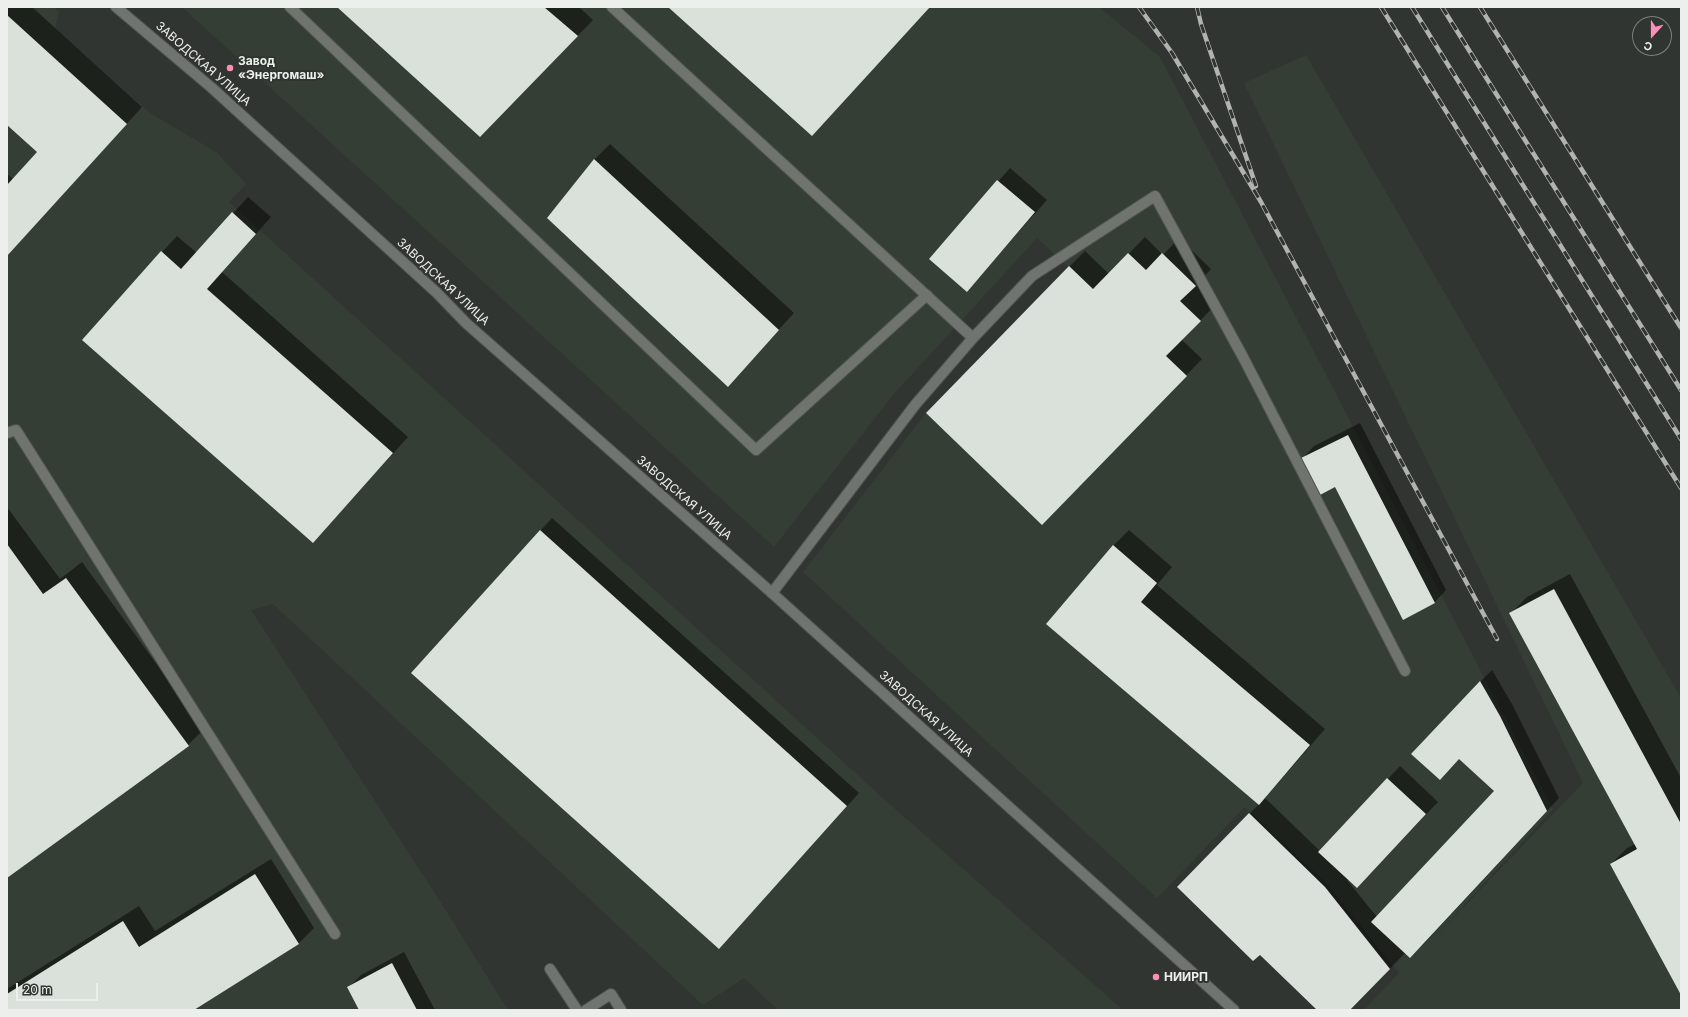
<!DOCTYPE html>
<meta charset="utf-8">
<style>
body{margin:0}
#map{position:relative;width:1688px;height:1017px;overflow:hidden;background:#313531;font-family:Inter,sans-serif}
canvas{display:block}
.frame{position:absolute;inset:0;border:8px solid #ecefec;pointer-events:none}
.north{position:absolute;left:1632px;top:16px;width:40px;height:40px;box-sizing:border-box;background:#313531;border:1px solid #7c7f7c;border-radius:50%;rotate:201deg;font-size:11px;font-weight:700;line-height:16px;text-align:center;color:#ecefec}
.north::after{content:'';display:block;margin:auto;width:14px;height:18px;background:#ff8ebb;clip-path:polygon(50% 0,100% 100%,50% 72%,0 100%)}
.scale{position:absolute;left:16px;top:983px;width:82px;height:18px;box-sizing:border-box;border:2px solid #ecefec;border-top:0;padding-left:5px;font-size:12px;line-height:14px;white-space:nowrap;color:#ecefec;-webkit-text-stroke:3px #313531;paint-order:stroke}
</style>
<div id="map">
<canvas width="1688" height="1017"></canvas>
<div class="frame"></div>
<div class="north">С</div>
<div class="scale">20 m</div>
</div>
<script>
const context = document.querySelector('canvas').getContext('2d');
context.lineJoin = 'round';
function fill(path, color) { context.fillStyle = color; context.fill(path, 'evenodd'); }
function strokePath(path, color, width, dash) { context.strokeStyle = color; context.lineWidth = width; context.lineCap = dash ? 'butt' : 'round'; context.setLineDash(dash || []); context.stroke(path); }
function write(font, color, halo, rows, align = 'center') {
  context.font = font + ' Inter,sans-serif'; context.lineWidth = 4; context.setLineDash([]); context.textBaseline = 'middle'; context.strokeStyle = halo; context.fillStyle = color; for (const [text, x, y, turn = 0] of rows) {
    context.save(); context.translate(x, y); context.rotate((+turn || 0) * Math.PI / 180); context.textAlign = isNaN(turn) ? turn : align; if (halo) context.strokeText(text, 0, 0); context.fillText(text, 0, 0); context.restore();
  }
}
const built = new Path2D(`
 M7,7H54L59,12L55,28L150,113L216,152L246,184L229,202L885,800L1123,1010H778L744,978L703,1005L273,604L251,610L445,909L508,1010H7Z
 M182,7H1099L1160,57L1553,809L1427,945L1583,783L1244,83L1306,55L1681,698V1010H1364L1399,973L1328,885L1245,807L1157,898L803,572L926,413L1068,267L1037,238L893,395L774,547Z`);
const shadow = new Path2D(`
 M7,7H32L142,107L7,256V174L13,179L38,152L7,123Z
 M338,7H579L593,20L496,120Z
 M610,144L794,313L728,385L594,160Z
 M1010,168L1047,200L967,290L930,259Z
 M248,197L271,217L222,272L408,437L313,542L162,252L177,236L197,253Z
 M1145,237L1163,255L1179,238L1211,269L1196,285L1216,304L1182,340L1202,359L1058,508L1069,267L1085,251L1109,274Z
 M1360,423L1446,590L1434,603L1336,486L1302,459L1314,446Z
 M7,507L60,579L82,562L204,729L188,745L7,877Z
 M552,518L859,793L731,935L540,531Z
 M1129,530L1172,567L1157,585L1325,729L1265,798L1320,851L1400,766L1438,802L1369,875L1347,880L1377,917L1495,791L1480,682L1492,670L1512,704L1559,798L1423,945L1410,957L1406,952L1350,1010H1319L1260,953L1178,887L1259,804L1047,624L1113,546Z
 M1570,574L1681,778V993L1611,864L1627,848L1635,844L1511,613L1527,597Z
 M271,859L314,928L298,944L192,1010H7V989L139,906L155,931Z
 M404,952L435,1010H360L348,988L361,975Z`);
const building = new Path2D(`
 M337,7H544L578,36L480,137Z
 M668,7H930L812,136Z
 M7,15L127,124L7,256V185L37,152L7,125Z
 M594,159L779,330L728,387L547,218Z
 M997,180L1035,212L967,292L929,259Z
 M232,212L256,234L207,289L393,453L313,543L82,340L161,251L181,269Z
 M1128,253L1146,270L1162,253L1196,286L1180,301L1201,321L1166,356L1187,376L1042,525L926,413L1069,266L1093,289Z
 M1348,435L1435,603L1403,620L1335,487L1320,495L1301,458Z
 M540,530L847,806L719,949L411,673Z
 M7,544L43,594L66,578L189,746L7,878Z
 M1113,545L1157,583L1141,602L1310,745L1259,805L1046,624Z
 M1554,589L1681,824V995L1610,864L1637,849L1509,613Z
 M1480,681L1500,716L1547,811L1410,958L1371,922L1494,791L1459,759L1440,780L1411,754Z
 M1387,778L1426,814L1357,888L1318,852Z
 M1249,813L1325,887L1390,969L1350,1010H1317L1260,955L1253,961L1177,887Z
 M255,874L299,944L194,1010H7V994L123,921L139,947Z
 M392,963L417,1010H359L347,987Z`);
const service = new Path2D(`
 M290,7L756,450L927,295
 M612,7L973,338
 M7,433L16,430L335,934
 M772,593L915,405L973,338L1032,276L1155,196L1243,357L1405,671
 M550,969L577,1010
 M586,1010L611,994L621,1010`);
const tertiary = new Path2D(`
 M116,7L212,88L437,293L466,323L772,593L1234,1010`);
const rail = new Path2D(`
 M1139,7L1172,53L1261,202L1497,639
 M1197,7L1201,24L1256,186
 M1381,7L1681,488
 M1412,7L1681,439
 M1442,7L1681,390
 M1480,7L1681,328`);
const markers = [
 [230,68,4,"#ff8ebb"],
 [1156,977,4,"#ff8ebb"]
];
const poiNames = [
 ["Завод",238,61],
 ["«Энергомаш»",238,75],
 ["НИИРП",1164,977]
];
const streetNames = [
 ["ЗАВОДСКАЯ УЛИЦА",203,64,41],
 ["ЗАВОДСКАЯ УЛИЦА",443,282,43],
 ["ЗАВОДСКАЯ УЛИЦА",684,498,41],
 ["ЗАВОДСКАЯ УЛИЦА",926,714,42]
];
fill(built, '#353e35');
fill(shadow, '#0007');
fill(building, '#dae0da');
strokePath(service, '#505450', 12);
strokePath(tertiary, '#505450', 12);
strokePath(service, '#6f746f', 10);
strokePath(tertiary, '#6f746f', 10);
strokePath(rail, '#b0b3b0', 4.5);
strokePath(rail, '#313531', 3, [9]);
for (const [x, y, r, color] of markers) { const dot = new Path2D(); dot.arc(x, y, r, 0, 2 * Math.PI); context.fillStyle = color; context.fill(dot); strokePath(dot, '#313531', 1.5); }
write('bold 12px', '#ecefec', '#313531', poiNames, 'left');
write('12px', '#ecefec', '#313531', streetNames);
</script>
